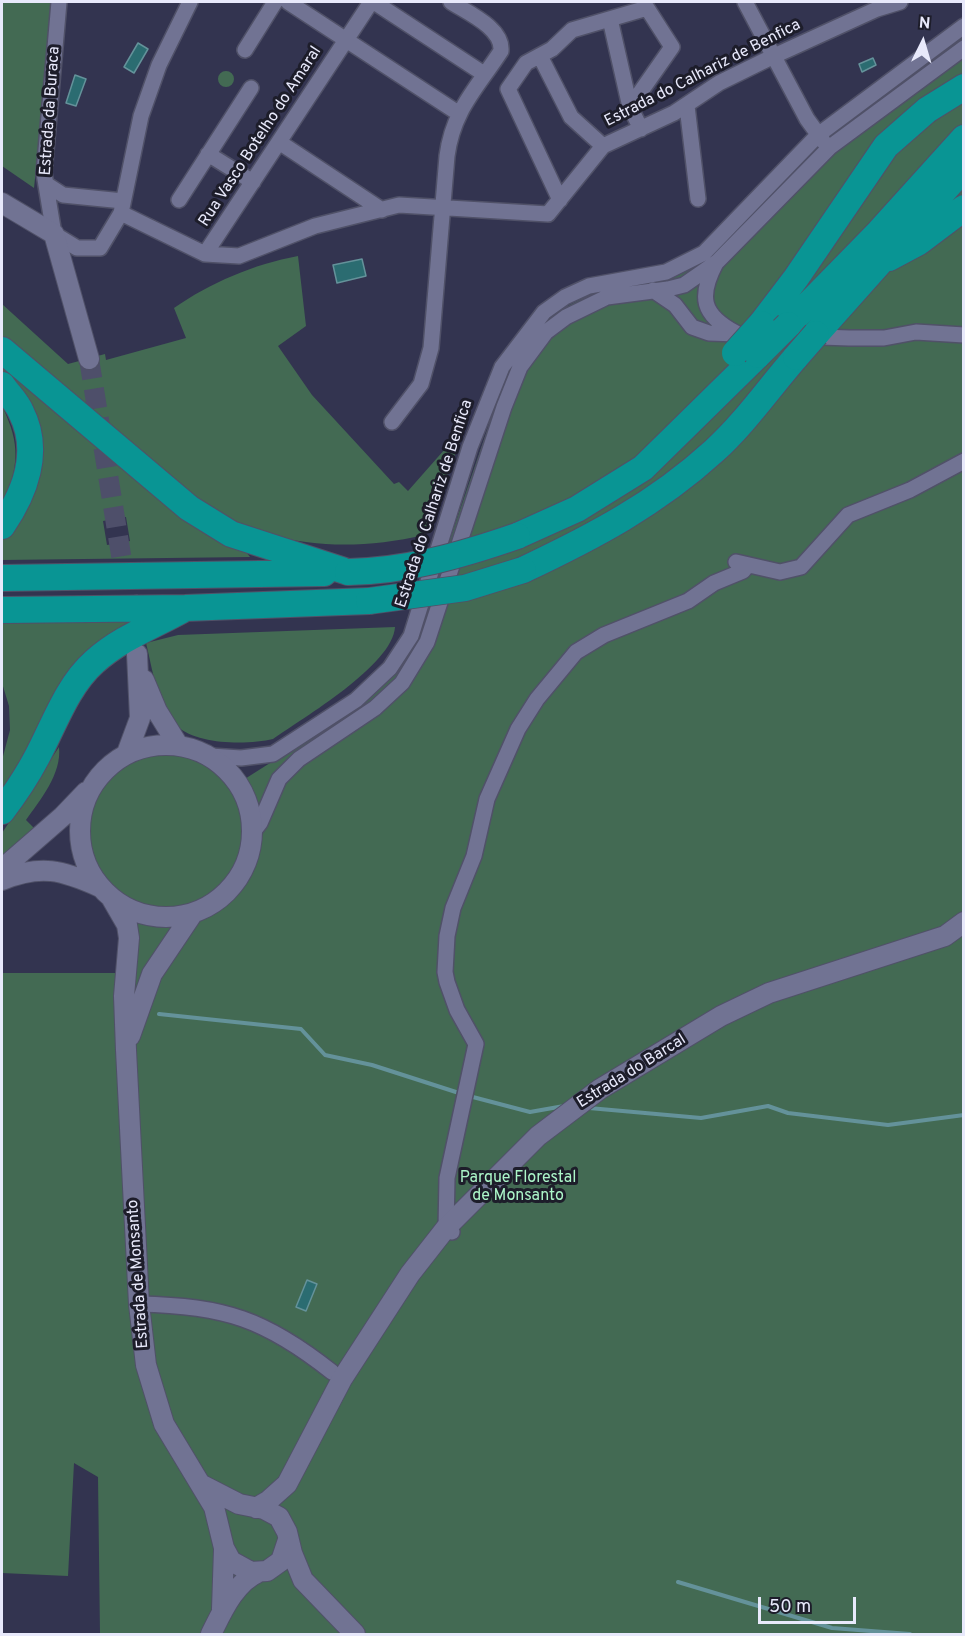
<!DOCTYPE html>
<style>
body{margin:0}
#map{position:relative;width:965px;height:1636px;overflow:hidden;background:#333450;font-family:Overpass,sans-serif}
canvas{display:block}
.frame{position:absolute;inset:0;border:3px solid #e8e9fb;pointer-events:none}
.north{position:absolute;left:893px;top:12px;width:60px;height:60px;-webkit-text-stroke:4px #1d1d2a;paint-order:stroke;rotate:5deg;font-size:16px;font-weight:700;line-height:24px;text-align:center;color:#e8e9fb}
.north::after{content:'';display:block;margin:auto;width:21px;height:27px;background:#e8e9fb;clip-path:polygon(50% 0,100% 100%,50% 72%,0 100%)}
.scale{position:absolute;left:758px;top:1597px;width:98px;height:27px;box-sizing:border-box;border:3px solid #e8e9fb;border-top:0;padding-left:8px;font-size:18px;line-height:21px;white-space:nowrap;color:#e8e9fb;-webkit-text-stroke:4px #1d1d2a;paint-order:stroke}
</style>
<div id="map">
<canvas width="965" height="1636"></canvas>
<div class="frame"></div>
<div class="north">N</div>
<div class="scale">50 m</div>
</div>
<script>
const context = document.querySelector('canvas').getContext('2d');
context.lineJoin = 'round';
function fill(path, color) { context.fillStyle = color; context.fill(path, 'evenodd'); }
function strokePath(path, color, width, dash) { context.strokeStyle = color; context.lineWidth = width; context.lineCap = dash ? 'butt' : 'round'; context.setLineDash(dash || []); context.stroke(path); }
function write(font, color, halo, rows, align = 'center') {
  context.font = font + ' Overpass,sans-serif'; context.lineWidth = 6; context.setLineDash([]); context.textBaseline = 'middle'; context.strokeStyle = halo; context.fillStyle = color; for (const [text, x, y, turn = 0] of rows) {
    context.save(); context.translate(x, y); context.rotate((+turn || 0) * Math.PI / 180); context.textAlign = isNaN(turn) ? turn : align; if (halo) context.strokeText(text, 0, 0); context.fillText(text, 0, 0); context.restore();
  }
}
const green = new Path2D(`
 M2,2H53L34,188L2,166Z
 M963,35V1634H100L98,1477L74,1463L68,1576L2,1573V973H118L131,940L76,850C72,824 79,808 95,787C136,735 193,734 240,782L338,720L422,621L507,372L539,326L566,307L595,292L667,278L708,258L830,133Z
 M218 79a8 8 0 1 1 16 0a8 8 0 1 1-16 0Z
 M298,256L306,326L278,346L312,395L394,484L399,482L408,491L467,424L424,535C346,553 272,547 203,506C175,490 150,463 125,442C84,408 43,374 2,340V304L68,364L105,354L106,360L186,338L174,308C210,283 254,264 298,256Z
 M2,364L244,549L250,557L2,560V534L30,496L2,374ZM126,517L130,541L107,545L103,521Z
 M2,406C21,445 19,467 2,505Z
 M136,619L2,796V760L10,730L9,706L2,683V621Z
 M395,627C393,665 303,718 273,739C248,745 197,745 177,726C158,709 152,667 146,643L178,635Z
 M59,747C62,774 40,800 26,820L36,830L2,859V833Z`);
const water = new Path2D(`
 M138,43L148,49L134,73L124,67Z
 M873,58L876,65L862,72L859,64Z
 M75,75L86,79L76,106L66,103Z
 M362,259L366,276L337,283L333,265Z
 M307,1280L317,1284L306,1311L296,1307Z`);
const stream = new Path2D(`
 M159,1014L301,1029L325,1055L372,1065L459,1093
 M469,1096L530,1112L564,1106
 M589,1108L701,1118L768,1106L788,1113L888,1125L964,1115
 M678,1582L832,1628L910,1634`);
const secondaryTunnel = new Path2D(`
 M89,359L132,622`);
const street = new Path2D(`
 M59,2L44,173L54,234L77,248H100L121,213L205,254L239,256L315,226L399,205L548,214L603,146L674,113L719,83L774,56L877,9L900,2
 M288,2L458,113
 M374,2L484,74
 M745,2L807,119L823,141
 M610,19L630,107L641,129
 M245,50L275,2
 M540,56L571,117L603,146
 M687,106L698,199
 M279,142L382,210
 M208,154L253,182
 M46,184L63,195L123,201
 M179,200L251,88
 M560,200L508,89L526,63L552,49L572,30L647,8L672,47L630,107
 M121,213L141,116L159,65L190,2
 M205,254L371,2
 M716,263C698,297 702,315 736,333
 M653,290L675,305L692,327L709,333L849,338H884L916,332L964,335
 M392,422L421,384L431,348L447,156C453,110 477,88 501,51C503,28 468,13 451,2
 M736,562L780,572L801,567L848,515L910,490L964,461
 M210,756L241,758L273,754L356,700L390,668L411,636L470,447L502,367L544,312L565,297L589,286L666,272L704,253L818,135L964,26
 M253,832L260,823L279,779L299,759L375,708L402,683L427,642L504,407L520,367L546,332L566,317L607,297L668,289L684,285L717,262L830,147L964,48
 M452,1232L446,1228L447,1178L476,1044L457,1010L447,982L445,972L447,936L453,908L474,856L487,799L518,729L537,699L576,652L604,635L688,601L714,583L743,571L747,566
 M139,1304C225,1306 265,1319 332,1372`);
const secondary = new Path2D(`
 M2,203L54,234L89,359
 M144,680L157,711L178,745
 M80 831a86 86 0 1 1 172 0a86 86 0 1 1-172 0Z
 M127,753L140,718L137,654
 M2,869L63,816L86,792
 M2,880C41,864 62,870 100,887
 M112,899L127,925L129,938L124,996L126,1050L139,1304L146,1365L164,1424L214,1507L224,1548L231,1561L251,1572L267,1571L281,1561L288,1540
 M130,1036L152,974L193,913
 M202,1485L239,1504L264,1509L279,1517L287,1532L292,1553L303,1580L355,1634
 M256,1508L268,1501L287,1484L342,1379L410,1274L446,1228L538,1136L600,1089L721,1016L769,993L945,936L964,922
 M222,1609L224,1549
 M211,1634C222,1612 235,1582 259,1572`);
const highway = new Path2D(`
 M889,258L919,242L964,208
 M761,324L796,278L886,146L927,110L964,87
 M788,325L879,232L964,138
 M816,334L964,168
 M2,350L189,508L231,534L348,572
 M2,385C8,394 17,402 21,412C41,451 25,493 2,526
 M517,536L577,509L643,468L758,355
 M523,570C593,537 656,504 714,451C744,424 769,388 796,357
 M2,578L324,573
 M2,610L185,608L369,601
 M2,811C15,794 27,776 37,757C54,725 67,686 94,662C119,639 153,626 182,610`);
const highwayBridge = new Path2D(`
 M735,353L761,324
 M758,355L788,325
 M796,357L816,334
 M348,572C407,571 462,555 517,536
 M369,601L465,588L523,570`);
const streetNames = [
 ["Estrada do Calhariz de Benfica",703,74,-27],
 ["Estrada da Buraca",51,111,-86],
 ["Rua Vasco Botelho do Amaral",261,137,-57],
 ["Estrada do Calhariz de Benfica",435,504,-72],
 ["Estrada do Barcal",632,1072,-32],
 ["Estrada de Monsanto",139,1274,-94]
];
const parkNames = [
 ["Parque Florestal",518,1179],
 ["de Monsanto",518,1197]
];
fill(green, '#436a53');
fill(water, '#2b6c71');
strokePath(water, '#64929a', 1.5);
strokePath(stream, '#64929a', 4);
strokePath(secondaryTunnel, '#4e4f6a', 20, [20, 10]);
strokePath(street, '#505168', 18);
strokePath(secondary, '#505168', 22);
strokePath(highway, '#505168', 28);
strokePath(street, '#717393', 15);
strokePath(secondary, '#717393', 20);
strokePath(highway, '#099594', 26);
strokePath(highwayBridge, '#505168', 28, []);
strokePath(highwayBridge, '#099594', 26);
write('16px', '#e8e9fb', '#1d1d2a', streetNames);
write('16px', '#acf6c9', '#1d1d2a', parkNames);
</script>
